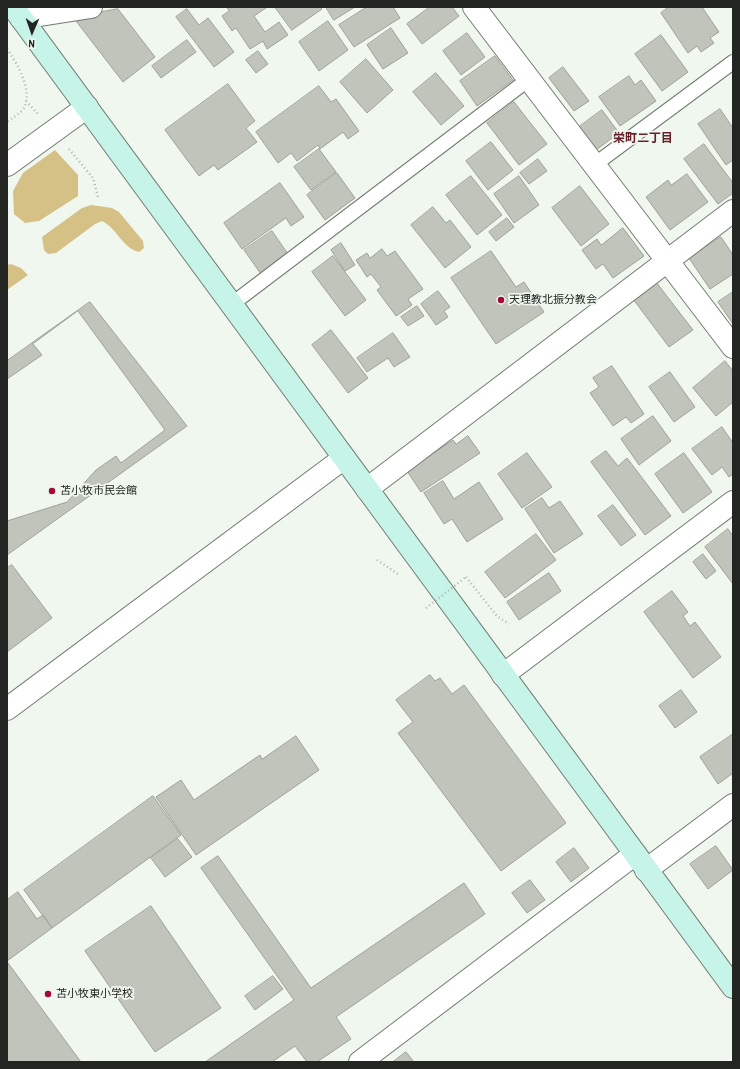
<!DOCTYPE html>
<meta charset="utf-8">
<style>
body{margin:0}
#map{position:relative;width:740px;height:1069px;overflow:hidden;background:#eff7ee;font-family:"Archivo Narrow",sans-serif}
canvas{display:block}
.frame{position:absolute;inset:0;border:8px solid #222522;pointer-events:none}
.north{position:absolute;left:12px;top:12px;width:40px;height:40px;-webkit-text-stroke:3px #eff7ee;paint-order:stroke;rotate:182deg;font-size:11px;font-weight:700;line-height:16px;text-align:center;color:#222522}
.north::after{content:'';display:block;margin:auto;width:14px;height:18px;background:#222522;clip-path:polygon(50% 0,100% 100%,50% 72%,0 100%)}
</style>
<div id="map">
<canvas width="740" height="1069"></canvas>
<div class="frame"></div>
<div class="north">N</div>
</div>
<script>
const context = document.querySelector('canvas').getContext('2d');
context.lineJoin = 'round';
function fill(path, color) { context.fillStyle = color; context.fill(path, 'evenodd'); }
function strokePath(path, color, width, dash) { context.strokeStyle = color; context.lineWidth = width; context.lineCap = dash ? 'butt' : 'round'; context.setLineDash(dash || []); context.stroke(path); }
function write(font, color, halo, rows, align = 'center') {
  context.font = font + ' "Archivo Narrow","Noto Sans JP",sans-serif'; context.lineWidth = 3.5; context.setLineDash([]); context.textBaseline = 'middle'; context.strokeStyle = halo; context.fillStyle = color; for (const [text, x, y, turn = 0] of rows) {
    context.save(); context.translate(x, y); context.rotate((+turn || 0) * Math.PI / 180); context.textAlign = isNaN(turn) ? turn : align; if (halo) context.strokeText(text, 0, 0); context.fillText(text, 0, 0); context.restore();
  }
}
const green = new Path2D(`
 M55,150L78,175V196L39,221L25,223L14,214L13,191L23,173Z
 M91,205L112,208L119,212L143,241L144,248L139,252C122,248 117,228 102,221L95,224L56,253L48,254L44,250L42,237L82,208Z
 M11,264L21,268L28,275L7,290V265Z`);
const building = new Path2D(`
 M227,7H265L266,8L254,16L265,32L279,22L288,35L267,49L263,41L250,49L236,28L232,31L222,16L229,11Z
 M275,7H320L322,9L292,30Z
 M326,7H355L334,20Z
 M367,7H393L400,18L354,47L339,25Z
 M430,7H452L459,16L422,44L407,24Z
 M669,7H702L719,32L710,38L714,43L701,52L697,46L688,53L661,13Z
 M118,9L155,57L123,82L76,21L85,15Z
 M187,9L199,25L208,18L234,52L214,67L176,17Z
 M328,21L348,50L319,71L299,42Z
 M391,28L408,53L383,69L367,45Z
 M467,33L485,57L461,75L443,51Z
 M661,35L688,72L662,91L635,54Z
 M187,40L196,52L161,78L152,66Z
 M258,51L268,64L256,73L246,60Z
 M495,56L513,80L477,106L460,81Z
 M366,59L393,90L367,113L340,82Z
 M563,67L589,101L574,111L549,78Z
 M436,73L464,106L441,125L413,92Z
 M629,76L635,85L641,80L656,101L620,126L599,97Z
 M228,84L255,121L246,128L257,142L218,170L214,165L199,176L165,130Z
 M319,86L331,102L336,99L359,131L348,139L343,132L320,149L318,145L297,161L291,153L278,163L256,132Z
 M514,102L547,144L519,165L487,123Z
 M720,109L733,128V160L726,165L698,124Z
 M602,110L619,133L596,150L579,127Z
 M491,142L513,170L488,190L466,161Z
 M704,144L733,183V193L718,204L684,159Z
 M319,149L336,172L311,190L294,167Z
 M538,159L547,171L529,184L520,173Z
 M337,173L355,198L325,220L307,195Z
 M687,174L708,202L670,230L646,197L668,180L671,185Z
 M471,176L502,215L477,235L446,195Z
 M519,176L539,205L514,223L494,194Z
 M280,183L304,217L291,226L286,218L242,249L224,223Z
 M580,186L609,224L581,246L552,208Z
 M433,207L446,223L450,220L471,247L445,268L411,225Z
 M507,218L514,227L496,241L489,232Z
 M623,228L644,256L613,278L603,264L596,269L582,250L597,239L601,245Z
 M272,231L288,254L261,274L244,250Z
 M721,237L733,255V274L710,289L689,258Z
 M341,243L355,265L345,271L331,250Z
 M382,249L387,256L395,251L423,289L408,299L412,305L396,316L377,290L381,287L371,274L367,277L356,260L367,253L370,258Z
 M491,251L516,287L524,282L544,312L496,344L451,278Z
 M333,256L366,300L345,316L312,272Z
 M656,282L693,330L669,347L633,299Z
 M438,291L450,307L444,311L448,317L436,325L421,304Z
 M733,292V324L718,302Z
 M90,302L187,426L7,555V361Z
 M417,306L424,316L408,326L401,317Z
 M78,311L165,430L121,463L116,456L96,470L67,502L7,521V379L42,355L33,344Z
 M331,330L368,378L348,393L312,345Z
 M393,333L410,357L394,367L388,358L367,372L357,358Z
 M725,361L733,371V402L716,416L693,388Z
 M612,366L644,414L631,423L626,417L613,426L590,393L599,387L593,378Z
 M670,372L695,407L674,422L649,387Z
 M653,416L671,441L639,465L621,439Z
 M722,427L733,443V474L729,477L722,467L712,475L692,449Z
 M468,436L480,453L421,492L407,471L453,440L456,444Z
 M606,451L618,466L627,458L671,516L645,535L591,462Z
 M527,453L552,487L522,508L498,474Z
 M684,453L712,492L683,513L655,474Z
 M443,481L454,499L479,482L503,519L467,542L452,519L444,524L424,493Z
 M542,498L549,508L560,501L583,534L554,553L525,509Z
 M613,505L636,535L621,546L598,516Z
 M728,529L733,536V584L705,547Z
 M536,534L556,560L505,598L485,572Z
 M703,554L716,571L706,579L693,562Z
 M12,565L52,618L7,652V568Z
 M549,573L561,591L519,620L507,602Z
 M672,591L688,612L683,616L690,626L695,622L721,657L693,678L644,612Z
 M430,675L435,681L440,678L452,694L464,685L566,823L501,871L398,733L413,722L396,700Z
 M681,690L697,712L675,728L659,706Z
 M733,734V773L718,784L700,757Z
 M296,736L319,770L196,855L156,797L181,780L194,800L260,755L262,759Z
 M153,796L181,835L52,928L24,890Z
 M178,839L192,857L165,877L151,858Z
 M716,846L733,870L708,889L690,864Z
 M574,848L589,868L571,882L556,862Z
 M218,856L311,988L464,883L485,914L336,1017L351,1039L317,1062H307L295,1046L272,1062H205L294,1000L201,868Z
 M530,880L545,900L527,913L512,893Z
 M18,892L37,919L43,915L52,928L7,961V900Z
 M151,906L221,1008L155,1052L85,951Z
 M8,963L81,1062H7V964Z
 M273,976L283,989L255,1010L245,996Z
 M406,1052L414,1062H393Z`);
const path = new Path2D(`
 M7,49C17,63 33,90 24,108C21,113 12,118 7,122
 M26,101L38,114
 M69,149L93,178L98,197
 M377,560L398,574
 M466,577L497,616L509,624`);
const lane = new Path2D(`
 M594,165L733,62
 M232,304L529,79`);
const street = new Path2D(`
 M474,7L733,347
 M21,18L91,7
 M7,165L87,107
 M367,489L733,211
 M503,675L733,502
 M7,709L344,458
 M646,870L733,805
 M360,1062L635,854`);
const secondary = new Path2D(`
 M13,7L733,987`);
const pathBridge = new Path2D(`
 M426,608L466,577`);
const markers = [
 [501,300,4,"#a40839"],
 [52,491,4,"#a40839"],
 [48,994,4,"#a40839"]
];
const poiNames = [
 ["天理教北振分教会",509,300],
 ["苫小牧市民会館",60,491],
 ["苫小牧東小学校",56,994]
];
const neighbourhoodNames = [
 ["栄町二丁目",643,139]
];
fill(green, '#d5c186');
fill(building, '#c1c4ba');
strokePath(building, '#9fa198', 1);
strokePath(lane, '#737a73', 16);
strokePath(street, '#737a73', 24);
strokePath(secondary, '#737a73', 24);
strokePath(path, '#afb5ae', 2.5, [1, 3]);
strokePath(lane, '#fff', 14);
strokePath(street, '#fff', 22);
strokePath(secondary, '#c6f4e8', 22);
strokePath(pathBridge, '#afb5ae', 2.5, [1, 3]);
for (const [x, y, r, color] of markers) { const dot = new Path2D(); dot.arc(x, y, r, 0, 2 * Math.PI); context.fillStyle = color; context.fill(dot); strokePath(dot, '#eff7ee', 1.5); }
write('11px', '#222522', '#eff7ee', poiNames, 'left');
write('bold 12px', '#651f2b', '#eff7ee', neighbourhoodNames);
</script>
